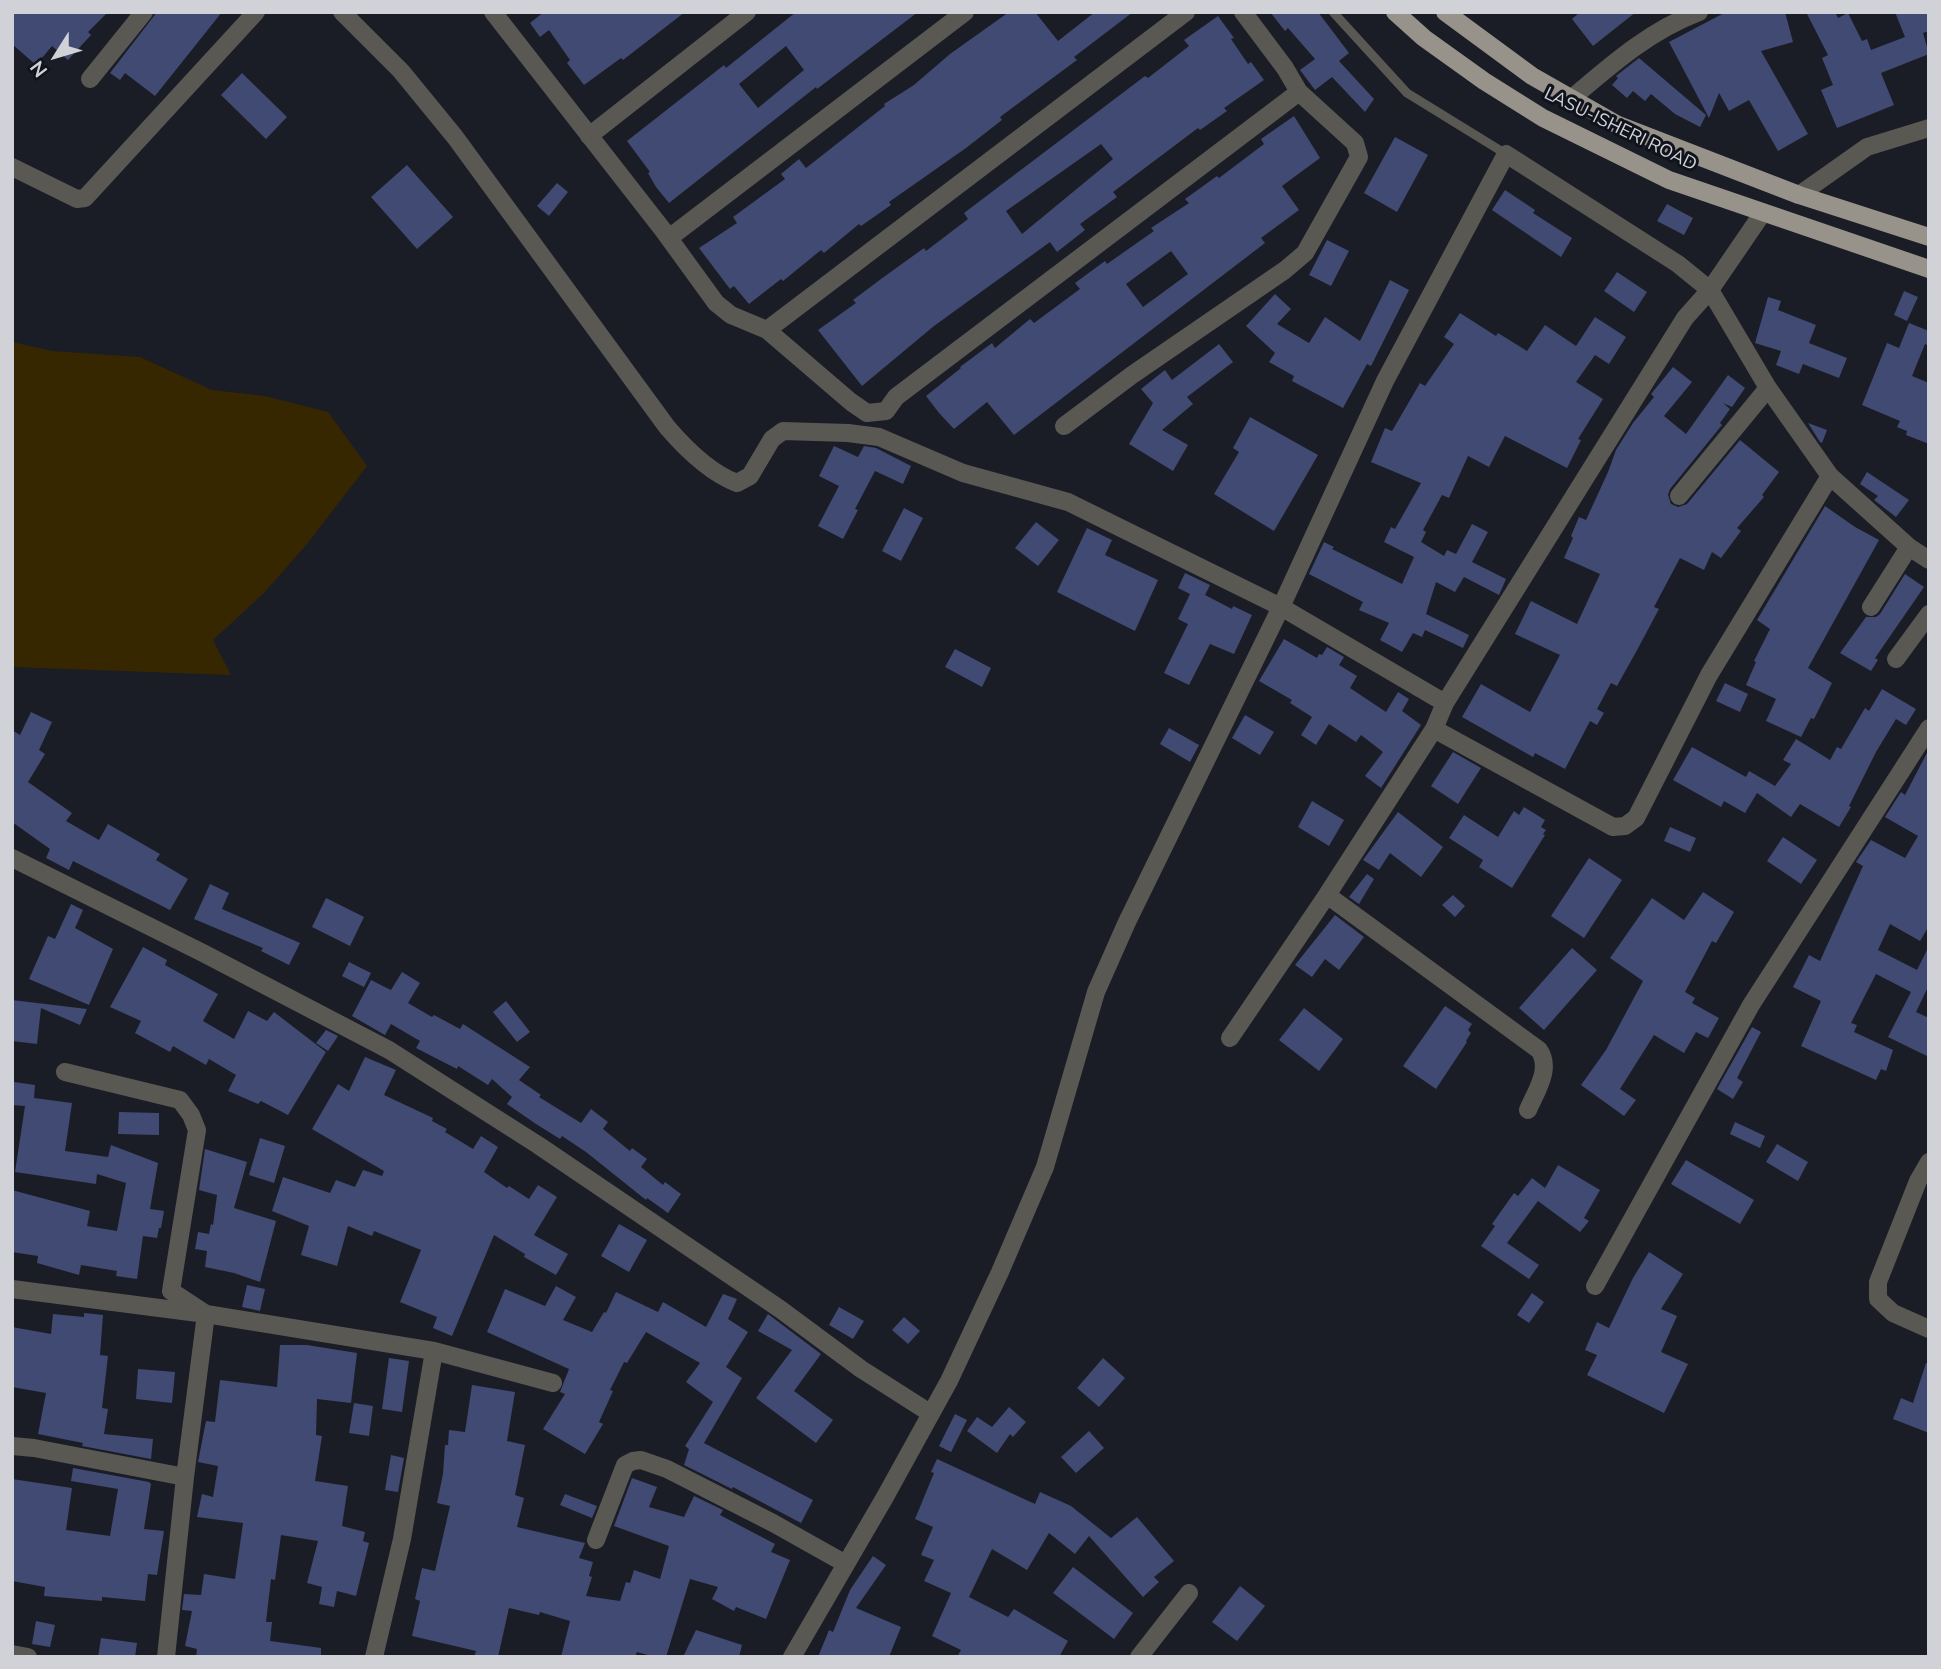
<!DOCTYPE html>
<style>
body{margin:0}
#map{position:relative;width:1941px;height:1669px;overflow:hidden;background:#1a1d25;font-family:"Nunito Sans",sans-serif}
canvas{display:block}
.frame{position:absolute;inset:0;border:14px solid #d0d2d8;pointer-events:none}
.north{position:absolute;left:21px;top:21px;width:70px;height:70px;-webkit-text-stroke:5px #11131c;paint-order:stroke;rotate:233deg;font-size:19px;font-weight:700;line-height:28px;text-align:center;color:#d0d2d8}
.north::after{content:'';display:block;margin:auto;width:24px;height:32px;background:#d0d2d8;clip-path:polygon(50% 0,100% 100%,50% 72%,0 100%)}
</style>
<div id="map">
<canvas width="1941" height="1669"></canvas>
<div class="frame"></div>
<div class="north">N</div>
</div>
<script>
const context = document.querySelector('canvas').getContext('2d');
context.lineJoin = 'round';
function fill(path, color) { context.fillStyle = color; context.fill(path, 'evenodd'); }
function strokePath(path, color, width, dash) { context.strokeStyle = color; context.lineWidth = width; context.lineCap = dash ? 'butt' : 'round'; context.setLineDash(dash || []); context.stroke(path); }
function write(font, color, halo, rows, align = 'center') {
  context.font = font + ' "Nunito Sans",sans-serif'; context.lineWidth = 6; context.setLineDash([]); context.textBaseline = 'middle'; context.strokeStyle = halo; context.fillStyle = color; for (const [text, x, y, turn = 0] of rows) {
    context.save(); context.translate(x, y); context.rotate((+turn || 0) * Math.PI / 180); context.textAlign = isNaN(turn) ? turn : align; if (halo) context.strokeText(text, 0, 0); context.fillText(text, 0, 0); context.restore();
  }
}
const green = new Path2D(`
 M12,342L52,351L140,357L212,390L265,396L328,412L367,466L307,544L264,593L213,640L231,675L12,667Z`);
const building = new Path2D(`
 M12,12H108L88,32L91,35L68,60L52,46L36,65L12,44Z
 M157,12H222L155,96L125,73L120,80L110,73Z
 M544,12H685L623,60L621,58L584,85L567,63L570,60L549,30L540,37L530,23Z
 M796,12H918L817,89L816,87L669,203L656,187L648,173L650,172L627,141L724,65L726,68ZM786,46L804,70L758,108L739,84Z
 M1009,12H1035L1058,41L1095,12H1133L1074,57L1077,60L1000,117L1002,120L966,148L889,202L891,205L861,226L859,224L824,253L821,250L783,281L781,279L749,304L734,286L730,289L699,248L737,223L733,217L785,179L781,174L799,159L806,168L885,106L884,104L914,85L950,54Z
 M1270,12H1318L1349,53L1339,61L1374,99L1365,112L1332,77L1315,90L1300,70L1315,59L1288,28L1285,31Z
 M1580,12H1636L1593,46L1572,19Z
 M1726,12H1785L1793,42L1761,51L1808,134L1778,151L1749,100L1729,111L1719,93L1709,118L1669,42Z
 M1806,12H1835L1838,18L1848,13L1862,41L1867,39L1871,50L1905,37L1895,12H1929V31L1923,33L1929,54L1881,73L1894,105L1837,128L1821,90L1833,85L1822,58L1828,55Z
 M1218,16L1234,38L1231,39L1248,64L1251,62L1264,80L1224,108L1227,111L1200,130L1198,128L1113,192L1117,197L1080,224L1085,230L1057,252L1050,242L934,326L862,386L818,330L856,303L853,300L881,279L924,248L926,251L968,219L964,213L1145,76L1148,78L1189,46L1184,40ZM1101,144L1113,159L1022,234L1006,211Z
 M1639,58L1706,115L1700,127L1675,114L1651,94L1645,101L1633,91L1627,98L1612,85L1618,78L1616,76Z
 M242,73L287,117L266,139L221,95Z
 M1294,116L1320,158L1282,186L1299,210L1261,238L1265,243L1014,435L987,402L954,429L939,413L926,396L961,368L960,367L992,343L995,348L1030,319L1034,323L1080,289L1075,283L1105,261L1107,264L1154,231L1151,228L1189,203L1185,199L1217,176L1219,178L1264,144L1261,139ZM1171,251L1188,274L1143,307L1126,284Z
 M1395,137L1428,155L1397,212L1364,193Z
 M407,165L453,217L417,249L371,197Z
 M557,183L568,192L549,216L537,206Z
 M1505,190L1535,210L1533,213L1572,238L1561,257L1492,210Z
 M1667,204L1693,218L1684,235L1657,221Z
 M1327,240L1349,251L1331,286L1309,275Z
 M1617,272L1647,292L1634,312L1604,291Z
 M1390,280L1409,290L1371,366L1367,364L1343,408L1292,381L1294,376L1269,362L1275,353L1246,326L1275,294L1291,309L1277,324L1309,343L1325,317L1360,341Z
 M1904,291L1918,297L1907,321L1894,315Z
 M1768,297L1781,301L1778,310L1816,325L1809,343L1847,358L1839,378L1803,364L1799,374L1776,365L1781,351L1755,343Z
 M1460,313L1496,336L1498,333L1527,351L1545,325L1576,346L1595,317L1626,337L1609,364L1595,355L1576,382L1603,399L1578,439L1581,440L1567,468L1505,436L1489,467L1468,456L1449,498L1442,495L1423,530L1426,532L1421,542L1444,556L1447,550L1456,554L1472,524L1488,532L1472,562L1506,579L1499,595L1464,577L1455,592L1436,582L1426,614L1469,635L1463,648L1425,630L1422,637L1413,633L1402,652L1380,640L1389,623L1359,610L1363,602L1309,574L1324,542L1334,547L1332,549L1402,584L1414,557L1384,542L1391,527L1395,529L1421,483L1371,462L1385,428L1392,431L1420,383L1425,386L1454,344L1444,337Z
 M1909,323L1929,331V346L1925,344L1912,376L1929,383V444L1906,435L1907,431L1897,427L1900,421L1862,405L1887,343L1899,348Z
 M1219,344L1233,362L1187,397L1193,404L1162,430L1188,445L1173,471L1129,444L1153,403L1141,389L1165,370L1172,380Z
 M1673,367L1692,382L1664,416L1686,434L1728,375L1745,388L1732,407L1723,403L1730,409L1720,423L1722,425L1670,489L1668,495L1671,504L1678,507L1687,504L1740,440L1779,472L1762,495L1764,497L1737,528L1741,531L1721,558L1712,552L1704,570L1680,558L1654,607L1659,609L1636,652L1617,686L1611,683L1597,709L1604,713L1597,725L1590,721L1565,769L1535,753L1533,757L1462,717L1481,684L1530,712L1560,655L1515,634L1531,601L1577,624L1600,574L1564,558L1573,538L1571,536L1579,517L1586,520L1608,472L1616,450L1633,423L1654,397L1651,394Z
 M1250,417L1318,455L1274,531L1214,494L1239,452L1233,448Z
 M1808,423L1827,430L1822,443L1820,442Z
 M834,446L858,457L864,446L876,448L911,466L903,484L875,471L855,509L858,510L843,539L818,526L839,486L819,476Z
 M1867,472L1909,500L1896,517L1874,500L1878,496L1860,484Z
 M1825,506L1855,527L1879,540L1808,668L1832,683L1814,719L1811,718L1801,737L1766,721L1776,699L1746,685L1756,662L1754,661L1770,629L1757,620Z
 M904,508L923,518L901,561L882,551Z
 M1036,522L1059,540L1038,566L1015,548Z
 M1087,528L1112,540L1105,555L1158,580L1135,631L1057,592Z
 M1185,573L1210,585L1205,595L1232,609L1233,606L1252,615L1234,654L1210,644L1189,685L1164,673L1188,624L1178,619L1190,594L1178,588Z
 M1905,574L1924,587L1875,658L1878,660L1871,671L1840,653L1866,617H1876L1880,614Z
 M1284,639L1317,658L1319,654L1322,655L1327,647L1344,657L1339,665L1357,676L1350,688L1386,712L1398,692L1409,699L1402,711L1421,725L1381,788L1365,776L1383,752L1361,735L1356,742L1329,724L1316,745L1301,735L1312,717L1290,703L1292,700L1259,681Z
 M955,649L991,668L982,687L945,667Z
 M1725,683L1748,694L1740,712L1716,701Z
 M1882,689L1916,709L1906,725L1896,719L1876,752L1849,806L1851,807L1839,827L1800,804L1791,817L1757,793L1745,813L1724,801L1721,807L1673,780L1692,747L1746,777L1749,771L1775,786L1791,764L1783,760L1796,739L1830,760L1837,747L1841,749L1865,708L1869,711Z
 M31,712L52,722L39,750L45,754L28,782L72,813L66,821L99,840L108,824L160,854L156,860L188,879L170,910L73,861L69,870L46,858L50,849L12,822V730L20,735Z
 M1245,715L1274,732L1260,755L1232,738Z
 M1169,728L1199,745L1190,762L1160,744Z
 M1929,749V926L1920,941L1890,924L1878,950L1917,970L1929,946V985L1916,1012L1929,1018V1057L1888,1037L1911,992L1876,974L1851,1023L1857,1025L1854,1032L1893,1050L1886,1071L1881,1069L1876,1080L1801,1046L1821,1001L1793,987L1809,955L1820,961L1863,866L1856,862L1871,840L1905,858L1918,836L1885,817L1901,792L1905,795Z
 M1453,752L1481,768L1458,804L1431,786Z
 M1312,801L1344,820L1329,846L1298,827Z
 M1524,807L1545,820L1541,827L1546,830L1543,834L1545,835L1512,888L1479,867L1483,860L1449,838L1464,815L1498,837L1514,811L1519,815Z
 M1398,812L1443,847L1421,877L1390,853L1379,870L1363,860Z
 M1670,827L1696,838L1690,852L1664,841Z
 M1783,837L1817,860L1801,884L1767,861Z
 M1589,858L1622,880L1584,938L1551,916Z
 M1367,874L1374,879L1359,904L1349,897Z
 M210,884L229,893L222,909L300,943L289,965L261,951L263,948L194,919Z
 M1703,892L1734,912L1716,943L1712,941L1685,992L1695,998L1692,1003L1719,1018L1708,1038L1696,1032L1684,1053L1654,1035L1620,1089L1636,1100L1624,1116L1581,1085L1606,1050L1643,981L1610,958L1652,898L1684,920Z
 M1453,895L1465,906L1455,917L1442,905Z
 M326,898L364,917L350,946L312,927Z
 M71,904L83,910L75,928L113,949L89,1005L29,979L48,936L55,939Z
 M1335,915L1364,937L1339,970L1325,959L1312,977L1295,965Z
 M143,947L167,960L165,965L218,994L203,1021L234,1039L248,1011L267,1021L274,1012L326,1052L288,1115L261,1101L258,1104L228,1091L236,1075L209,1059L206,1065L173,1046L170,1052L135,1033L141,1021L110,1007Z
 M1572,948L1597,970L1544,1030L1519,1008Z
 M349,962L371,973L364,987L342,976Z
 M402,972L420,983L408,1003L432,1017L434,1015L460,1029L463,1024L530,1067L519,1080L541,1095L539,1097L581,1123L591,1109L608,1122L603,1129L630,1151L632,1148L647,1159L641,1167L663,1185L665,1182L681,1194L668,1213L647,1198L646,1200L586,1152L562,1136L560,1139L536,1124L507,1104L512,1097L492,1079L488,1085L458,1066L457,1069L416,1048L420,1041L391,1024L385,1035L352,1016L371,980L391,990Z
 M12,1000L87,1009L80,1025L41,1008L37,1044L12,1041Z
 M506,1001L530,1032L517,1042L493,1012Z
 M1445,1006L1472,1024L1468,1030L1471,1033L1466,1041L1467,1042L1436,1089L1403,1066Z
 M1304,1008L1343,1039L1319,1071L1279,1040Z
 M1752,1027L1761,1032L1737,1078L1743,1082L1733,1099L1717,1089Z
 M326,1030L338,1036L328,1051L316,1043Z
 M365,1057L396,1070L384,1095L433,1118L432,1121L447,1129L445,1132L473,1149L481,1136L498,1147L484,1172L507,1188L509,1186L529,1199L538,1185L557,1197L534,1235L568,1254L556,1275L524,1257L525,1254L494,1235L452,1336L433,1328L437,1317L400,1302L421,1250L374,1231L372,1236L348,1226L337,1266L301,1255L309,1226L272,1211L283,1177L330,1193L336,1180L355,1187L363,1170L382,1176L384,1171L312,1129L338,1084L349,1091Z
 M14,1082L35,1085L34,1098L72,1103L65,1151L108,1157L111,1145L158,1163L150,1209L164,1211L161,1228H159L157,1238L143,1236L137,1279L116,1276L117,1271L81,1265L79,1275L37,1263L38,1256L12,1252V1190L90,1211L87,1226L117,1231L126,1183L97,1174L96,1184L15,1172L25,1106L12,1105Z
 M119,1112L159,1113V1135L118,1134Z
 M1735,1122L1765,1136L1760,1148L1730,1134Z
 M260,1138L285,1146L274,1183L249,1175Z
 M1777,1144L1808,1162L1798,1181L1766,1162Z
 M205,1149L247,1162L234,1208L276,1221L260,1282L234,1273L205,1267L207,1251L195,1249L198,1232L209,1234L211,1224L213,1225L217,1195L199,1190Z
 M1686,1160L1754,1200L1740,1224L1671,1184Z
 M1558,1165L1600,1190L1584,1218L1589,1221L1580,1232L1538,1201L1507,1243L1539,1265L1529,1279L1481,1246L1495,1226L1492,1224L1514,1193L1518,1196L1532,1178L1545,1188Z
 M619,1224L647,1240L629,1272L601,1256Z
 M1649,1252L1683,1274L1661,1309L1677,1316L1661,1352L1688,1364L1664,1413L1587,1375L1597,1355L1585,1350L1597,1322L1609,1328L1633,1278Z
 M247,1285L265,1289L260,1311L242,1307Z
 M556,1286L576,1297L563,1320L592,1332L604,1312L606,1313L616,1292L658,1312L663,1302L706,1327L723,1294L737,1299L728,1319L748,1332L726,1367L742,1378L704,1443L813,1500L801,1523L733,1487L732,1489L684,1465L689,1449L685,1446L713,1402L686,1382L700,1363L646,1332L627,1363L624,1362L610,1390L613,1391L599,1422L603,1424L585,1454L543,1429L565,1394L560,1392L569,1369L487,1332L505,1289L545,1306Z
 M1532,1293L1544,1302L1529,1323L1517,1315Z
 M839,1307L864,1321L853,1339L829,1325Z
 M84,1313L103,1315L100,1355L108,1356L102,1408L108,1409L104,1434L153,1439L151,1459L82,1446L83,1443L38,1434L46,1393L12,1387V1327L51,1334L53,1314L84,1317Z
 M768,1314L821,1354L794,1391L833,1420L816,1443L756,1398L792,1350L758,1331Z
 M904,1317L920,1331L908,1344L892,1330Z
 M280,1345H307L357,1353L351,1403L317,1399L316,1435L322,1436L315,1481L348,1486L342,1526L365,1532L363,1541L369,1543L356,1596L337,1591L334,1607L319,1604L322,1587L307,1583L318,1541L281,1535L275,1580L271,1579L266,1622H272L270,1641L321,1648V1657H196L197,1649L185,1646L192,1611L182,1610L184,1594L201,1595L204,1574L235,1579L243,1523L197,1517L202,1494L213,1497L218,1466L198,1462L206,1421L215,1422L220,1380L277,1387Z
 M389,1358L409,1361L402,1412L382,1409Z
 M1103,1358L1125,1378L1099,1407L1077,1388Z
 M1926,1363L1929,1364V1433L1893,1419L1901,1398L1913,1403Z
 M138,1369L175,1372L172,1403L136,1399Z
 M472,1385L515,1392L507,1441L525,1445L515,1495L524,1498L517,1527L585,1543L579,1558L593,1562L589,1576L592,1577L586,1596L620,1601L626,1582L630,1583L634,1570L660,1579L669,1546L614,1526L632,1478L657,1487L649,1507L684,1517L694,1496L723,1510L720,1515L775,1544L771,1552L790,1560L766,1619L736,1607L734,1611L712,1599L718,1587L690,1579L666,1657H655L637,1652L635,1657H561L570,1621L540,1612L539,1615L509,1608L498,1657H474L476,1651L412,1636L420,1601L415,1599L422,1568L435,1571L450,1506L437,1503L443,1474L445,1445H448L449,1430L465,1432Z
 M354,1403L373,1406L369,1436L349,1433Z
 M1009,1407L1026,1422L1013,1437L1010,1434L997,1453L967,1431L977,1417L992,1427Z
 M955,1414L967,1420L951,1452L939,1446Z
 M1089,1431L1104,1448L1076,1473L1061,1457Z
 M391,1455L404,1458L398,1492L385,1490Z
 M937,1459L1035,1504L1040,1492L1071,1506L1111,1538L1137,1517L1174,1561L1154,1577L1159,1582L1143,1597L1089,1536L1075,1554L1049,1533L1027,1570L992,1549L969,1597L1008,1617L1014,1609L1068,1641L1059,1657H957L961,1650L932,1636L951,1593L924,1581L934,1560L921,1555L933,1527L915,1519L934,1473L931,1472Z
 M73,1468L149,1482L151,1484L144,1529L164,1531L157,1575L148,1574L145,1601L102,1597V1601L44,1596L45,1587L12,1581V1479L72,1488L66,1530L110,1536L118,1489L71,1481Z
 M565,1494L597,1506L592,1518L560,1505Z
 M873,1556L886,1565L856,1608L901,1627L889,1657H818L829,1630L833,1632L850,1590Z
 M1073,1567L1133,1613L1114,1639L1053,1593Z
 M1240,1586L1265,1606L1237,1641L1212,1622Z
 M36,1621L55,1625L50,1647L32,1644Z
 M696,1630L742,1645L739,1657H683Z
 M101,1638L137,1643L135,1657H98Z`);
const service = new Path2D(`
 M1333,12L1407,93L1506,154`);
const minor = new Path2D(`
 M342,12L401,71L455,137L667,427C685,448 710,473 737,483L750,476L772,439L783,431L848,433L879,437L963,473L1068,502L1281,607L1445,703L1685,318L1710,290L1678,264L1506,154L1385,381L1281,607L1127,922L1096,992L1045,1167L1000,1272L949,1381L885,1497L792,1657
 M493,12L663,230L716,303L731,315L767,330L851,402L867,413L886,411L896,397L1299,92
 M90,79L144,12
 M1572,98C1612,64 1649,31 1699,12
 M589,136L747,12
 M12,167L77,199L85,198L256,12
 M1799,195L1867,147L1929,128
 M1762,214L1710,290L1768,388L1830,476L1909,547L1929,560
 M669,238L965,12
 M767,330L1186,12
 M1064,426L1132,375L1285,270L1305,253L1359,157L1355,143L1299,92L1285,68L1243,12
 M1679,496L1768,388
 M1871,607L1909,547
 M1896,659L1929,614
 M1445,703L1434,729L1613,827L1625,826L1636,818L1709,675L1830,476
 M12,858L203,953L389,1050L538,1145L780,1309L861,1369L930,1413
 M1327,895L1539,1050C1552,1069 1536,1091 1528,1110
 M1230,1038L1327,895L1434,729
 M65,1072L180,1100L191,1115L197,1130L171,1291L206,1314L185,1477L166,1657
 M1929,1162L1918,1181L1878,1282V1299L1893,1313L1929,1329
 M1595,1286L1751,1005L1929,728
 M12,1289L206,1314L434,1351L553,1383
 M12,1446L34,1448L185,1477
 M596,1540L625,1465L633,1461L641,1460L667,1469L773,1523L846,1564
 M12,1654L28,1657
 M374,1657L402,1539L434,1351
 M1139,1657L1189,1593`);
const primary = new Path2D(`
 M1395,12L1424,38L1484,81L1543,118L1669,180L1929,269
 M1445,12L1532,76L1618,125L1799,195L1929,237`);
const streetNames = [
 ["LASU-ISHERI ROAD",1620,130,26]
];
fill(green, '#372700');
fill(building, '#414a72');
strokePath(service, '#5a5853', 9);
strokePath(minor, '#5a5853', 18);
strokePath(primary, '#98938a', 18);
write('18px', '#d0d2d8', '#11131c', streetNames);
</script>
